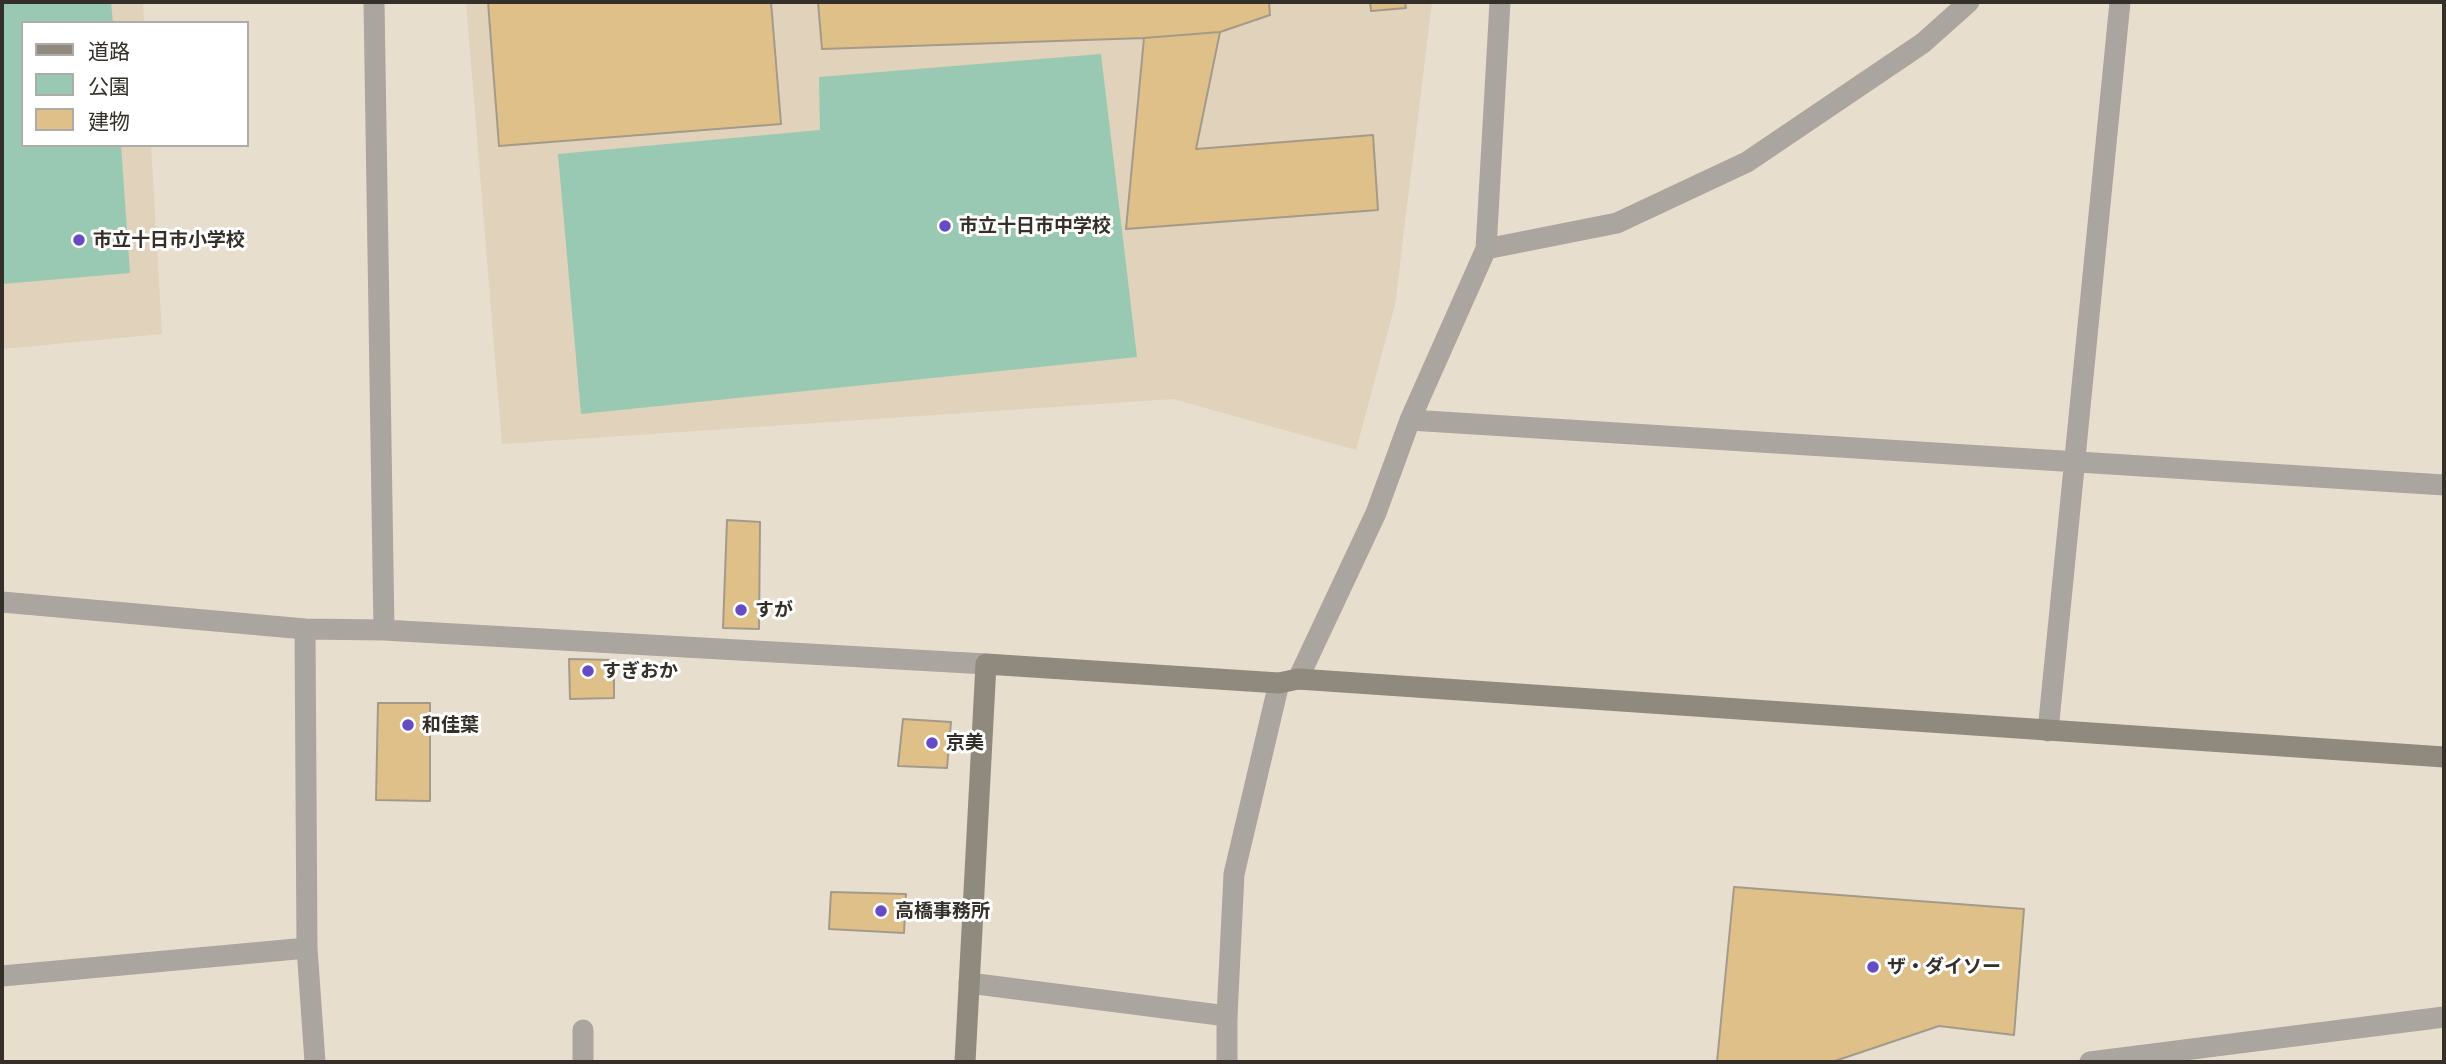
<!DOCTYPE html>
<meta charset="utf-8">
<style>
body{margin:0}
#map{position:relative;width:2446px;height:1064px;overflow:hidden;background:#e8dece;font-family:Barlow,"Noto Sans JP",sans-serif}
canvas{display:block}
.frame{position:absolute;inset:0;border:4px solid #343029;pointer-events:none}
.legend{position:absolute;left:21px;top:21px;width:228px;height:126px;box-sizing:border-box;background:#fff;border:2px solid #aeaca9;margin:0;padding:9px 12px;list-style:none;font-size:21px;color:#343029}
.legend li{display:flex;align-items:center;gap:14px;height:35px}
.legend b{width:35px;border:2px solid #aeaca9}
</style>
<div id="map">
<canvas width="2446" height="1064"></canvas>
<div class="frame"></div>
<ul class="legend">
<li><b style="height:9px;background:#8f897e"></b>道路</li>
<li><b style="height:19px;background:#99c9b2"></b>公園</li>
<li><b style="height:19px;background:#e0c089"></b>建物</li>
</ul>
</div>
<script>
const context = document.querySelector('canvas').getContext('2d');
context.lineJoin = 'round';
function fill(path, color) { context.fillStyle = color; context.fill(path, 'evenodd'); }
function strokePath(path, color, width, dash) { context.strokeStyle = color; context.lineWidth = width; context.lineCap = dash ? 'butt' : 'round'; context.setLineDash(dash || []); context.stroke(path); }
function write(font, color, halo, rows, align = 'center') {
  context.font = font + ' Barlow,"Noto Sans JP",sans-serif'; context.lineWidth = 6; context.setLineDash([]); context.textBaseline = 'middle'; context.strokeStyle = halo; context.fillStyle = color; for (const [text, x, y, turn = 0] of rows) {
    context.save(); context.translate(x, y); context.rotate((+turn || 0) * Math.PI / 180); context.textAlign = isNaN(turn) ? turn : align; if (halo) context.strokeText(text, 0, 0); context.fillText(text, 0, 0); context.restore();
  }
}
const built = new Path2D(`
 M2,2H143L144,23H23V145H151L162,334L2,349Z
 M466,2H1432L1395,305L1356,450L1173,399L502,444Z`);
const green = new Path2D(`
 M2,2H111L113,23H23V145H121L130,273L2,284Z
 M1101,54L1137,357L581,414L558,154L820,130L819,77Z`);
const building = new Path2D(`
 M488,2H771L781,124L499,146Z
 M818,2H1269L1270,15L1220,32L1144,38L822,49Z
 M1370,2H1405L1406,8L1371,11Z
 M1220,32L1196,149L1373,135L1378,210L1126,229L1144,38Z
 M727,520L760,522L759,629L723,628Z
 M569,659L614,660V698L570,699Z
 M378,703H430V801L376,800Z
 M903,719L951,722L947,768L898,766Z
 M1734,887L2024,909L2014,1035L1939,1026L1832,1062H1717Z
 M831,892L906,894L904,933L829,929Z`);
const lane = new Path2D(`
 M1227,1016L1234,874L1279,683
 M583,1030V1062`);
const street = new Path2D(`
 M374,2L384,630
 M1486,249L1617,223L1747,162L1923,43L1969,2
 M1410,420L2444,485
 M2,602L305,629L384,630L986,664
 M305,629L307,948L315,1062
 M1298,679L1376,513L1410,420L1486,249L1500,2
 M2048,731L2120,2
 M2,976L307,948
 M969,983L1227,1016V1062
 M2090,1062L2444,1017`);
const secondary = new Path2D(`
 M965,1062L986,664L1279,683L1298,679L2444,757`);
const markers = [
 [945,226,7,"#664bc4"],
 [79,240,7,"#664bc4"],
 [741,610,7,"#664bc4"],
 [588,671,7,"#664bc4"],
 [408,725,7,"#664bc4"],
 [932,743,7,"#664bc4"],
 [881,911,7,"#664bc4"],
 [1873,967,7,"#664bc4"]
];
const poiNames = [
 ["市立十日市中学校",959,226],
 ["市立十日市小学校",93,240],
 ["すが",755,610],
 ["すぎおか",602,671],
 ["和佳葉",422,725],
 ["京美",946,743],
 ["高橋事務所",895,911],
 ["ザ・ダイソー",1887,967]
];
fill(built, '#e0d2bb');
fill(green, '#99c9b2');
fill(building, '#e0c089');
strokePath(building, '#a49a8b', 2);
strokePath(lane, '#aaa59e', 21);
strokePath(street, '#aaa59e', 21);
strokePath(secondary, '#8f897e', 21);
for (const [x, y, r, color] of markers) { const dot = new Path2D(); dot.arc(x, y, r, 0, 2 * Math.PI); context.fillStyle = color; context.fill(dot); strokePath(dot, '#fff', 2.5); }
write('bold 19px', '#343029', '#fff', poiNames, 'left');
</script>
